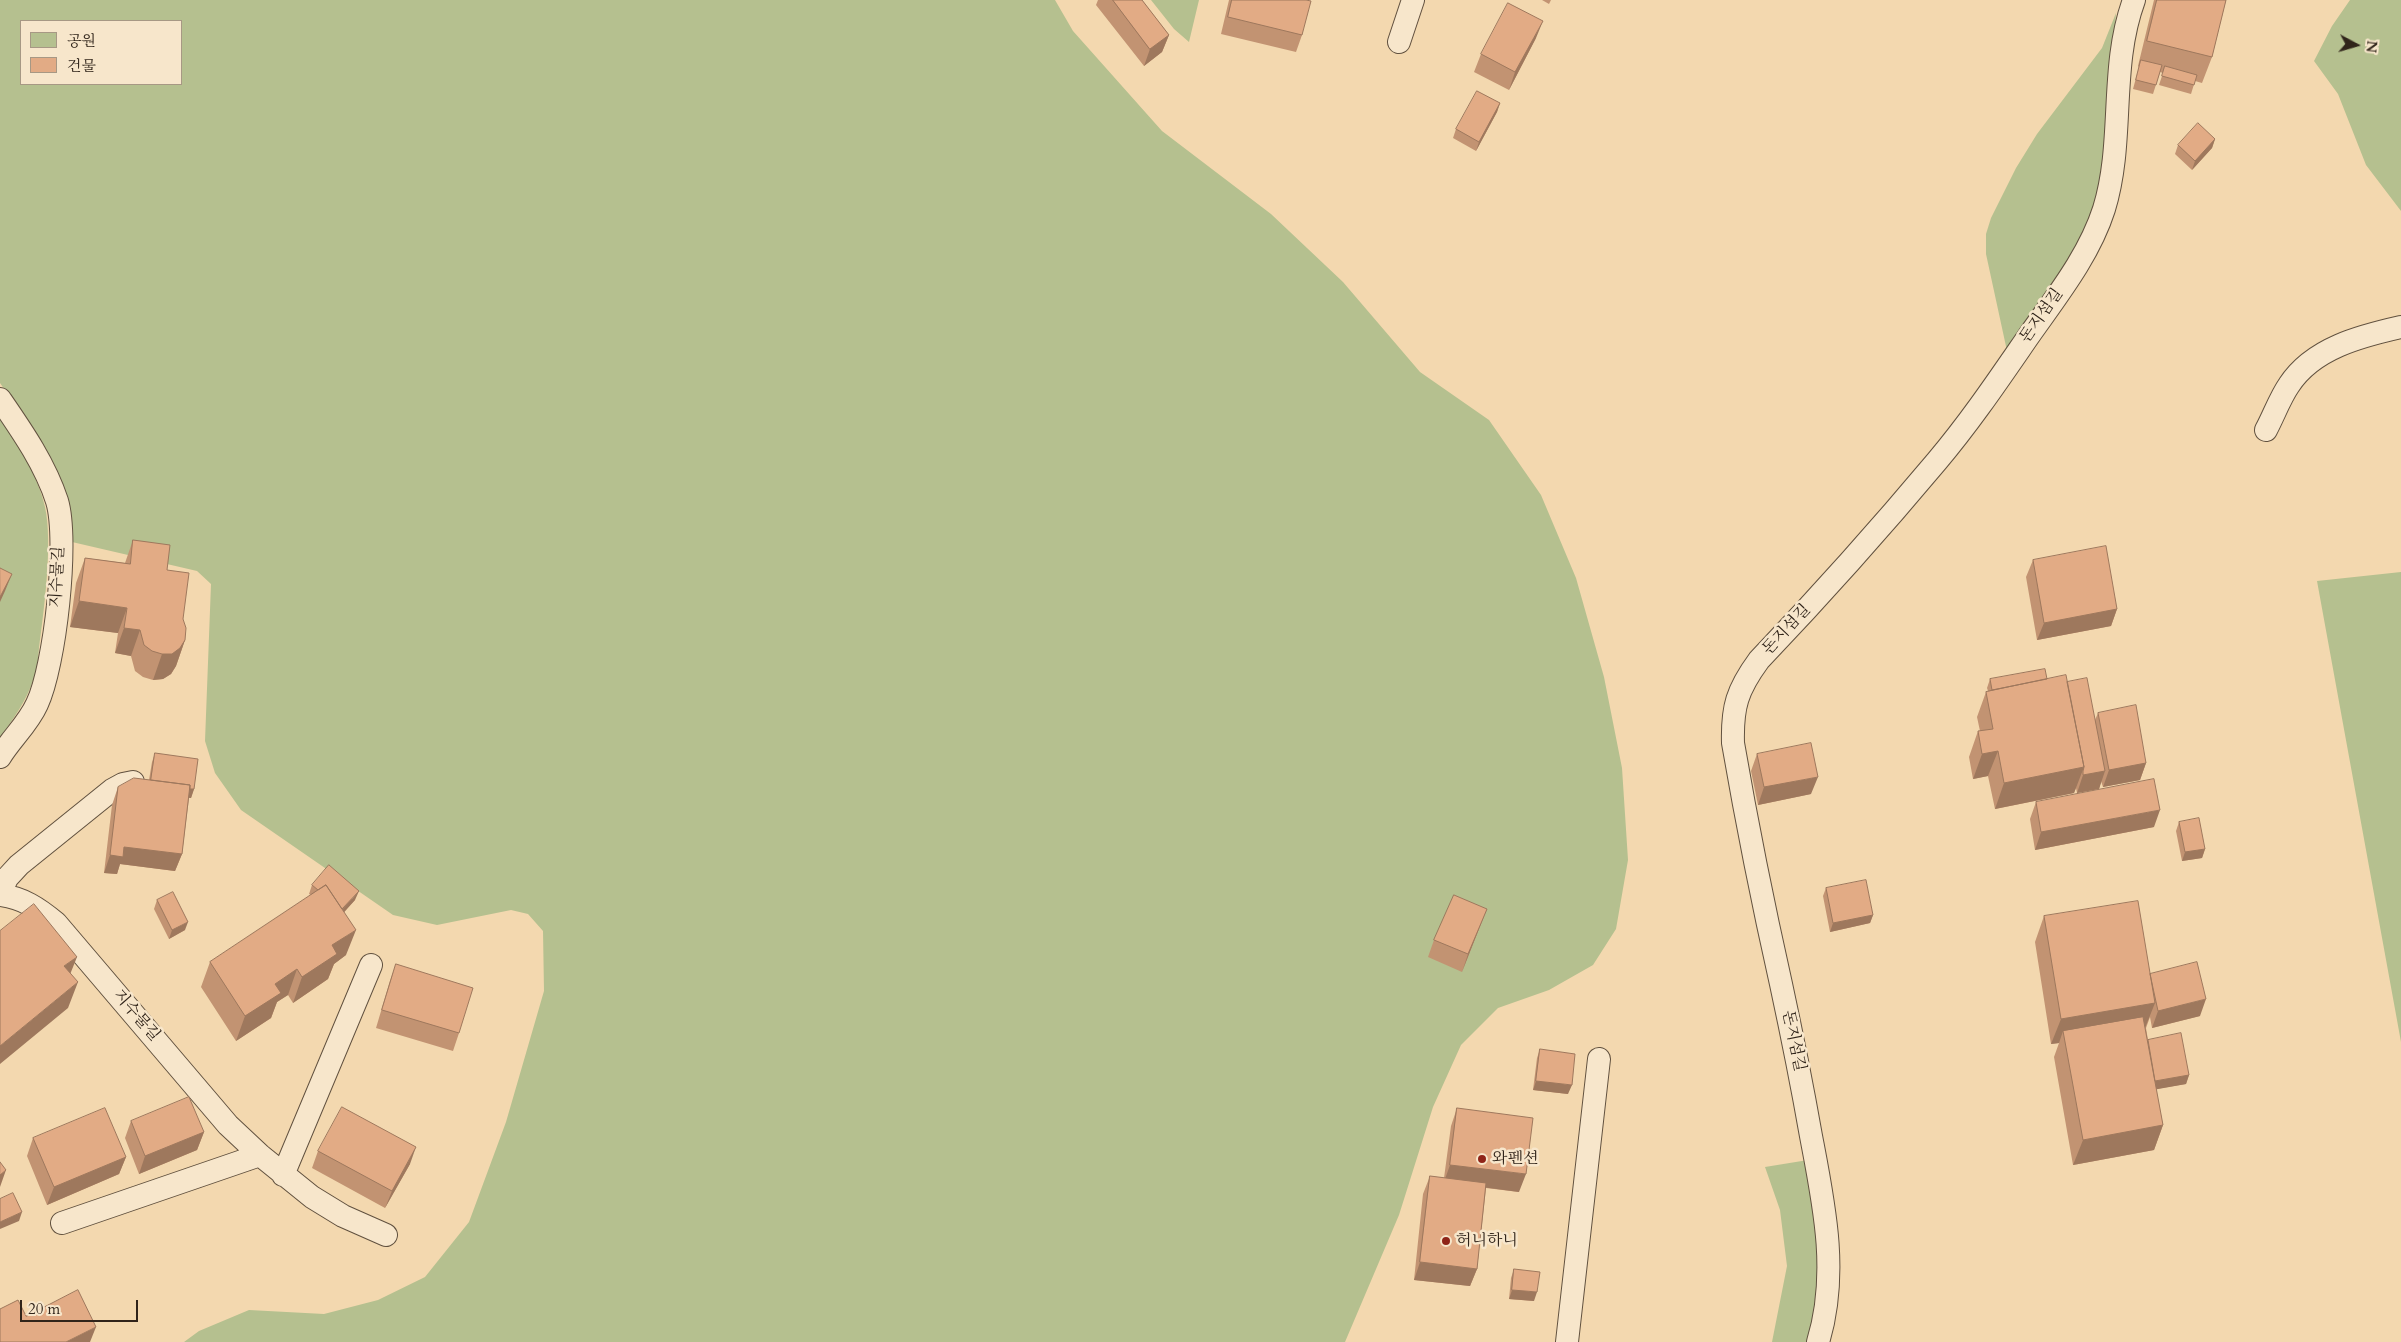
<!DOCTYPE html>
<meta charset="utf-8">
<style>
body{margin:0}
#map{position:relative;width:2401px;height:1342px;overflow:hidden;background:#f3d8af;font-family:Cardo,"Noto Serif KR",serif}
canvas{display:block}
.legend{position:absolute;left:20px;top:20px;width:162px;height:65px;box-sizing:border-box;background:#f7e6cb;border:1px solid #a79884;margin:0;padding:6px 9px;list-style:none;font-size:15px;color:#30241a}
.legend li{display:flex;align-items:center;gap:10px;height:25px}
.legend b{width:25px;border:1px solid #a79884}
.north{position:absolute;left:2331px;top:20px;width:50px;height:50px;-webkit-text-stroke:4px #f7e6cb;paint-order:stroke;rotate:96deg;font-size:14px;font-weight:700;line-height:20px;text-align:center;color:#30241a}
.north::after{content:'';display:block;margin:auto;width:18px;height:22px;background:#30241a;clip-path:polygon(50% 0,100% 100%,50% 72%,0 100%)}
.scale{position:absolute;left:20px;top:1300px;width:118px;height:22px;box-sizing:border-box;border:2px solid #30241a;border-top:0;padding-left:6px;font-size:15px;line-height:18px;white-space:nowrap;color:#30241a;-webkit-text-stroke:4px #f7e6cb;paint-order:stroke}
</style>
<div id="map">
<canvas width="2401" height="1342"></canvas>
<ul class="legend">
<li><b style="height:14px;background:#b5c08f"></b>공원</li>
<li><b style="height:14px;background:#e2ab85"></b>건물</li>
</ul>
<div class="north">N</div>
<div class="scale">20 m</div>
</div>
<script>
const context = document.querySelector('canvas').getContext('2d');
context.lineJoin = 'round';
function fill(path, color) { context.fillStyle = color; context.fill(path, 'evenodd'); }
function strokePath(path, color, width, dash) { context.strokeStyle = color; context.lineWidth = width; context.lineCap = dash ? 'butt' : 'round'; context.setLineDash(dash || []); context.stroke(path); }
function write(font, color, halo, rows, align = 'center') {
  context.font = font + ' Cardo,"Noto Serif KR",serif'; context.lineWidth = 5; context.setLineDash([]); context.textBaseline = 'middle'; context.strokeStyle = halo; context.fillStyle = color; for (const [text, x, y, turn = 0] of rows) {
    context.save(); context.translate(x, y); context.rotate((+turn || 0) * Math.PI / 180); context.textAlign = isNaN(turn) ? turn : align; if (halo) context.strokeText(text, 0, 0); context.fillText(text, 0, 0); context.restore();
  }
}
const green = new Path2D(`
 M0,0H1055L1073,31L1162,131L1271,214L1343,282L1420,372L1489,420L1541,495L1576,578L1604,677L1622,768L1628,860L1616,929L1593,965L1549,990L1498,1008L1461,1045L1433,1107L1399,1215L1345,1342H184L199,1331L249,1310L324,1314L378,1300L425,1277L469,1222L506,1122L544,991L543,931L528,914L511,910L437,925L393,915L241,810L215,773L205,741L211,584L197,571L72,542L20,412L0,383ZM21,21H181V84H21Z
 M1151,0H1199L1189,42L1174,29Z
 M2350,0H2401V211L2366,165L2338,94L2314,61L2332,26Z
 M2116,13L2110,102L2096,210L2079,246L2007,351L1986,254V234L1991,218L2016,168L2037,134L2102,48Z
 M0,419C18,445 38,475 45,507C53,543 44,610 39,648C38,658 38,669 34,678C27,700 13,719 0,738Z
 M2401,572V1042L2317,581Z
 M1808,1160L1817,1216L1819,1272L1809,1342H1772L1787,1266L1780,1210L1765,1167Z`);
const service = new Path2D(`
 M1399,42L1413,0
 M0,399C22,431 45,464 57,501C69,541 55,666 37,704C28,724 11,739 0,757
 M2266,430C2274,415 2280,398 2289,385C2313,348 2361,336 2401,327
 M0,894L7,878L19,865L112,790L123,784L133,782
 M0,895C23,898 38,908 56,923L228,1125L260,1155L312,1197L343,1216L386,1235
 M283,1175L371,965
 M62,1223L260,1155
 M1567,1342L1599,1059
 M1818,1342C1839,1274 1824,1204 1811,1136C1802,1085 1792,1035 1781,984C1763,904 1747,824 1733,743C1732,707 1737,690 1759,660C1820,596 1880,529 1937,461C1970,422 1999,379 2028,337C2056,297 2089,256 2104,209C2125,141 2109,68 2134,0`);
const wall = new Path2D(`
 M1098,0H1142L1169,35L1162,52L1144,66L1096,5Z
 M1229,0H1306L1302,35L1296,52L1221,34Z
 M1542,0H1551L1549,4Z
 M2154,0H2226L2212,57L2202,83L2195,81L2191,94L2159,85L2163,73L2160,72L2153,94L2133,89L2139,67L2138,66Z
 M1536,38L1509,90L1474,72L1481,54Z
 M1500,103L1497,112L1476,151L1453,138L1456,129Z
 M2215,139L2212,148L2192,170L2175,154L2178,145Z
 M133,540L167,570L183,619L185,640L176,666L171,674L163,679L153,680L143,677L135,671L131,656L115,653L118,633L70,627L76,583L85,558L125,563Z
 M2033,560L2117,609L2111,626L2037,640L2026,577Z
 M1990,679H2047L2067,682L2095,720L2098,713L2146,763L2140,780L2103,787L2101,781L2099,789L2077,793L2076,788L2074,793L1995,809L1988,776L1973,779L1969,757L1978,731H1980L1977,717L1986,692L1988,691L1987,688Z
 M155,753L194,789L191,798H189L182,854L175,871L120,864L117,874L104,873L112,805L118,787L149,780L152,762Z
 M1757,754L1811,794L1758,805L1751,771Z
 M2036,802L2154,827L2035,850L2030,819Z
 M2179,822L2205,849L2202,858L2182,861L2176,831Z
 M312,885L355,900L344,912L346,955L334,964L328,979L293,1003L288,995L277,1002L271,1018L236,1041L201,987L210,962L311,895L309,894Z
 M1826,888L1873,915L1870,923L1830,932L1823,896Z
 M157,900L185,930L169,939L154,909Z
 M1487,909L1462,972L1428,957L1434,940Z
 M2044,916L2150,974L2200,1016L2152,1028L2150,1017L2146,1028L2148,1040L2189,1075L2186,1084L2156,1089L2163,1125L2154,1150L2073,1165L2054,1057L2059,1043L2051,1044L2035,942Z
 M396,964L459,1033L453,1051L376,1028L390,981Z
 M1540,1049L1568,1094L1533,1090L1537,1058Z
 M1457,1108L1519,1192L1486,1188L1477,1269L1470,1286L1414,1280L1423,1194L1430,1176L1444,1178L1451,1126Z
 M131,1121L204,1132L197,1150L139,1174L125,1138Z
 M33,1138L126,1157L119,1174L47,1205L27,1156Z
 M318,1151L410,1164L385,1208L312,1168Z
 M1514,1269L1534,1301L1509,1299L1511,1278Z`);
const shadedWall = new Path2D(`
 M1543,21L1536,38L1509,90L1515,72Z
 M1169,35L1162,52L1144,66L1150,49Z
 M1500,103L1497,112L1476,151L1479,142Z
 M2215,139L2212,148L2192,170L2195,161Z
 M12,574L5,591L0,602V597Z
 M79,601L127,608L118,633L70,627Z
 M2117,609L2111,626L2037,640L2044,623Z
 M124,628L140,630L131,656L115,653Z
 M185,640L176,666L171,674L163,679L153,680L162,654Z
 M1998,751L1988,776L1973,779L1982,754Z
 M2146,763L2140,780L2103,787L2109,770Z
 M2084,767L2074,793L1995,809L2004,783Z
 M2105,771L2099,789L2077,793L2083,775Z
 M1818,777L1811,794L1758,805L1764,787Z
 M151,784L194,789L191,798L148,793Z
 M2160,810L2154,827L2035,850L2041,832Z
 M124,847L182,854L175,871L120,864L117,874L104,873L110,855Z
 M2205,849L2202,858L2182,861L2185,852Z
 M359,891L355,900L338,919L342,910Z
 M1487,909L1480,926L1462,972L1468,954Z
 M1873,915L1870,923L1830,932L1833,923Z
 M188,922L185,930L169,939L172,930Z
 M356,930L346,955L334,964L328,979L293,1003L302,977L332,945Z
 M77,957L67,982L64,966Z
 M297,969L288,995L277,1002L271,1018L236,1041L245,1016L275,984Z
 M78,982L68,1008L0,1064V1046Z
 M2206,999L2200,1016L2152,1028L2158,1011Z
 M2155,1003L2145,1028L2063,1031L2059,1043L2051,1044L2061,1019Z
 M2189,1075L2186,1084L2147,1091L2151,1082Z
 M1536,1081L1572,1085L1568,1094L1533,1090Z
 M2163,1125L2154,1150L2073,1165L2083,1140Z
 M204,1132L197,1150L139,1174L145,1156Z
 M416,1147L410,1164L385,1208L392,1191Z
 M126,1157L119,1174L47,1205L54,1187Z
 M1450,1165L1526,1174L1519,1192L1444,1182Z
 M6,1170L0,1187V1175Z
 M22,1212L19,1221L0,1229V1222Z
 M1420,1262L1477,1269L1470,1286L1414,1280Z
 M1512,1290L1537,1292L1534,1301L1509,1299Z
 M96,1327L90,1342H66Z`);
const building = new Path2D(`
 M1113,0H1142L1169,35L1150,49Z
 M1232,0H1306L1311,1L1302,35L1228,17Z
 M2157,0H2226L2212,57L2147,41Z
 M1508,3L1543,21L1515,72L1481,54Z
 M2141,60L2162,65L2156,85L2136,80Z
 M2165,66L2197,75L2194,85L2162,76Z
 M1477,91L1500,103L1479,142L1456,129Z
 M2198,123L2215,139L2195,161L2178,145Z
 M133,540L170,545L167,570L189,573L183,619L186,628L185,640L180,648L172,654H162L152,651L144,645L140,630L124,628L127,608L79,601L85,558L130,564Z
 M2106,546L2117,609L2044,623L2033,560Z
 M0,568L12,574L0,597Z
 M2045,669L2047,679L1992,690L1990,679Z
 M2066,675L2084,767L2004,783L1998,751L1982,754L1978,731L1993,729L1986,692Z
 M2087,678L2105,771L2083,775V771L2084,767L2067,682Z
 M2136,705L2146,763L2109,770L2098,713Z
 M1811,743L1818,777L1764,787L1757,754Z
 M155,753L198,759L194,789H190V785L151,780Z
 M134,778L190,785L182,854L124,847L123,857L110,855L118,787Z
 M2154,779L2160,810L2041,832L2036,802Z
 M2199,818L2205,849L2185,852L2179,822Z
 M329,865L359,891L342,909L326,885L318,890L312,885Z
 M1866,880L1873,915L1833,923L1826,888Z
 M326,885L356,930L332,945L337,954L302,977L297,969L275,984L281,993L245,1016L210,962Z
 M173,892L188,922L172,930L157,900Z
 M1454,895L1487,909L1468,954L1434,940Z
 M2138,901L2155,1003L2061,1019L2044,916Z
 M34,904L77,957L64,966L78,982L0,1046V931Z
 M2197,962L2206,999L2158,1011L2150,974Z
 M396,964L473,988L459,1033L382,1010Z
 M2143,1017L2163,1125L2083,1140L2063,1031Z
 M2181,1033L2189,1075L2155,1081L2148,1040Z
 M1540,1049L1575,1054L1572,1085L1536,1081Z
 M189,1097L204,1132L145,1156L131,1121Z
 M342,1107L416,1147L392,1191L318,1151Z
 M105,1108L126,1157L54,1187L33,1138Z
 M1457,1108L1533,1118L1526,1174L1450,1165Z
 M0,1162L6,1170L0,1175Z
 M1430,1176L1486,1183L1477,1269L1420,1262Z
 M13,1193L22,1212L0,1222V1199Z
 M1514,1269L1540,1272L1537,1292L1512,1290Z
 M78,1290L96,1327L66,1342H0V1309L18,1300L26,1316Z`);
const markers = [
 [1482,1159,5,"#8f2418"],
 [1446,1241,5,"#8f2418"]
];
const streetNames = [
 ["돈지섬길",2042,316,-55],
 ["지수물길",58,577,-87],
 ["돈지섬길",1787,630,-47],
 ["지수물길",136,1016,49],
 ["돈지섬길",1793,1041,78]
];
const poiNames = [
 ["와펜션",1492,1159],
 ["허니하니",1456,1241]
];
fill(green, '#b5c08f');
strokePath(service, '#61513f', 24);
strokePath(service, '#f7e6cb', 22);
fill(wall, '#c29372');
fill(shadedWall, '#9e785d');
fill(building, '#e2ab85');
strokePath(building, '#9e785d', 1);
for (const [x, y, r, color] of markers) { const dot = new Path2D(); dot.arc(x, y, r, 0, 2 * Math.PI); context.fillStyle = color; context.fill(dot); strokePath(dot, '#f7e6cb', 2); }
write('16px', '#30241a', '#f7e6cb', streetNames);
write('16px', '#30241a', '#f7e6cb', poiNames, 'left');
</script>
